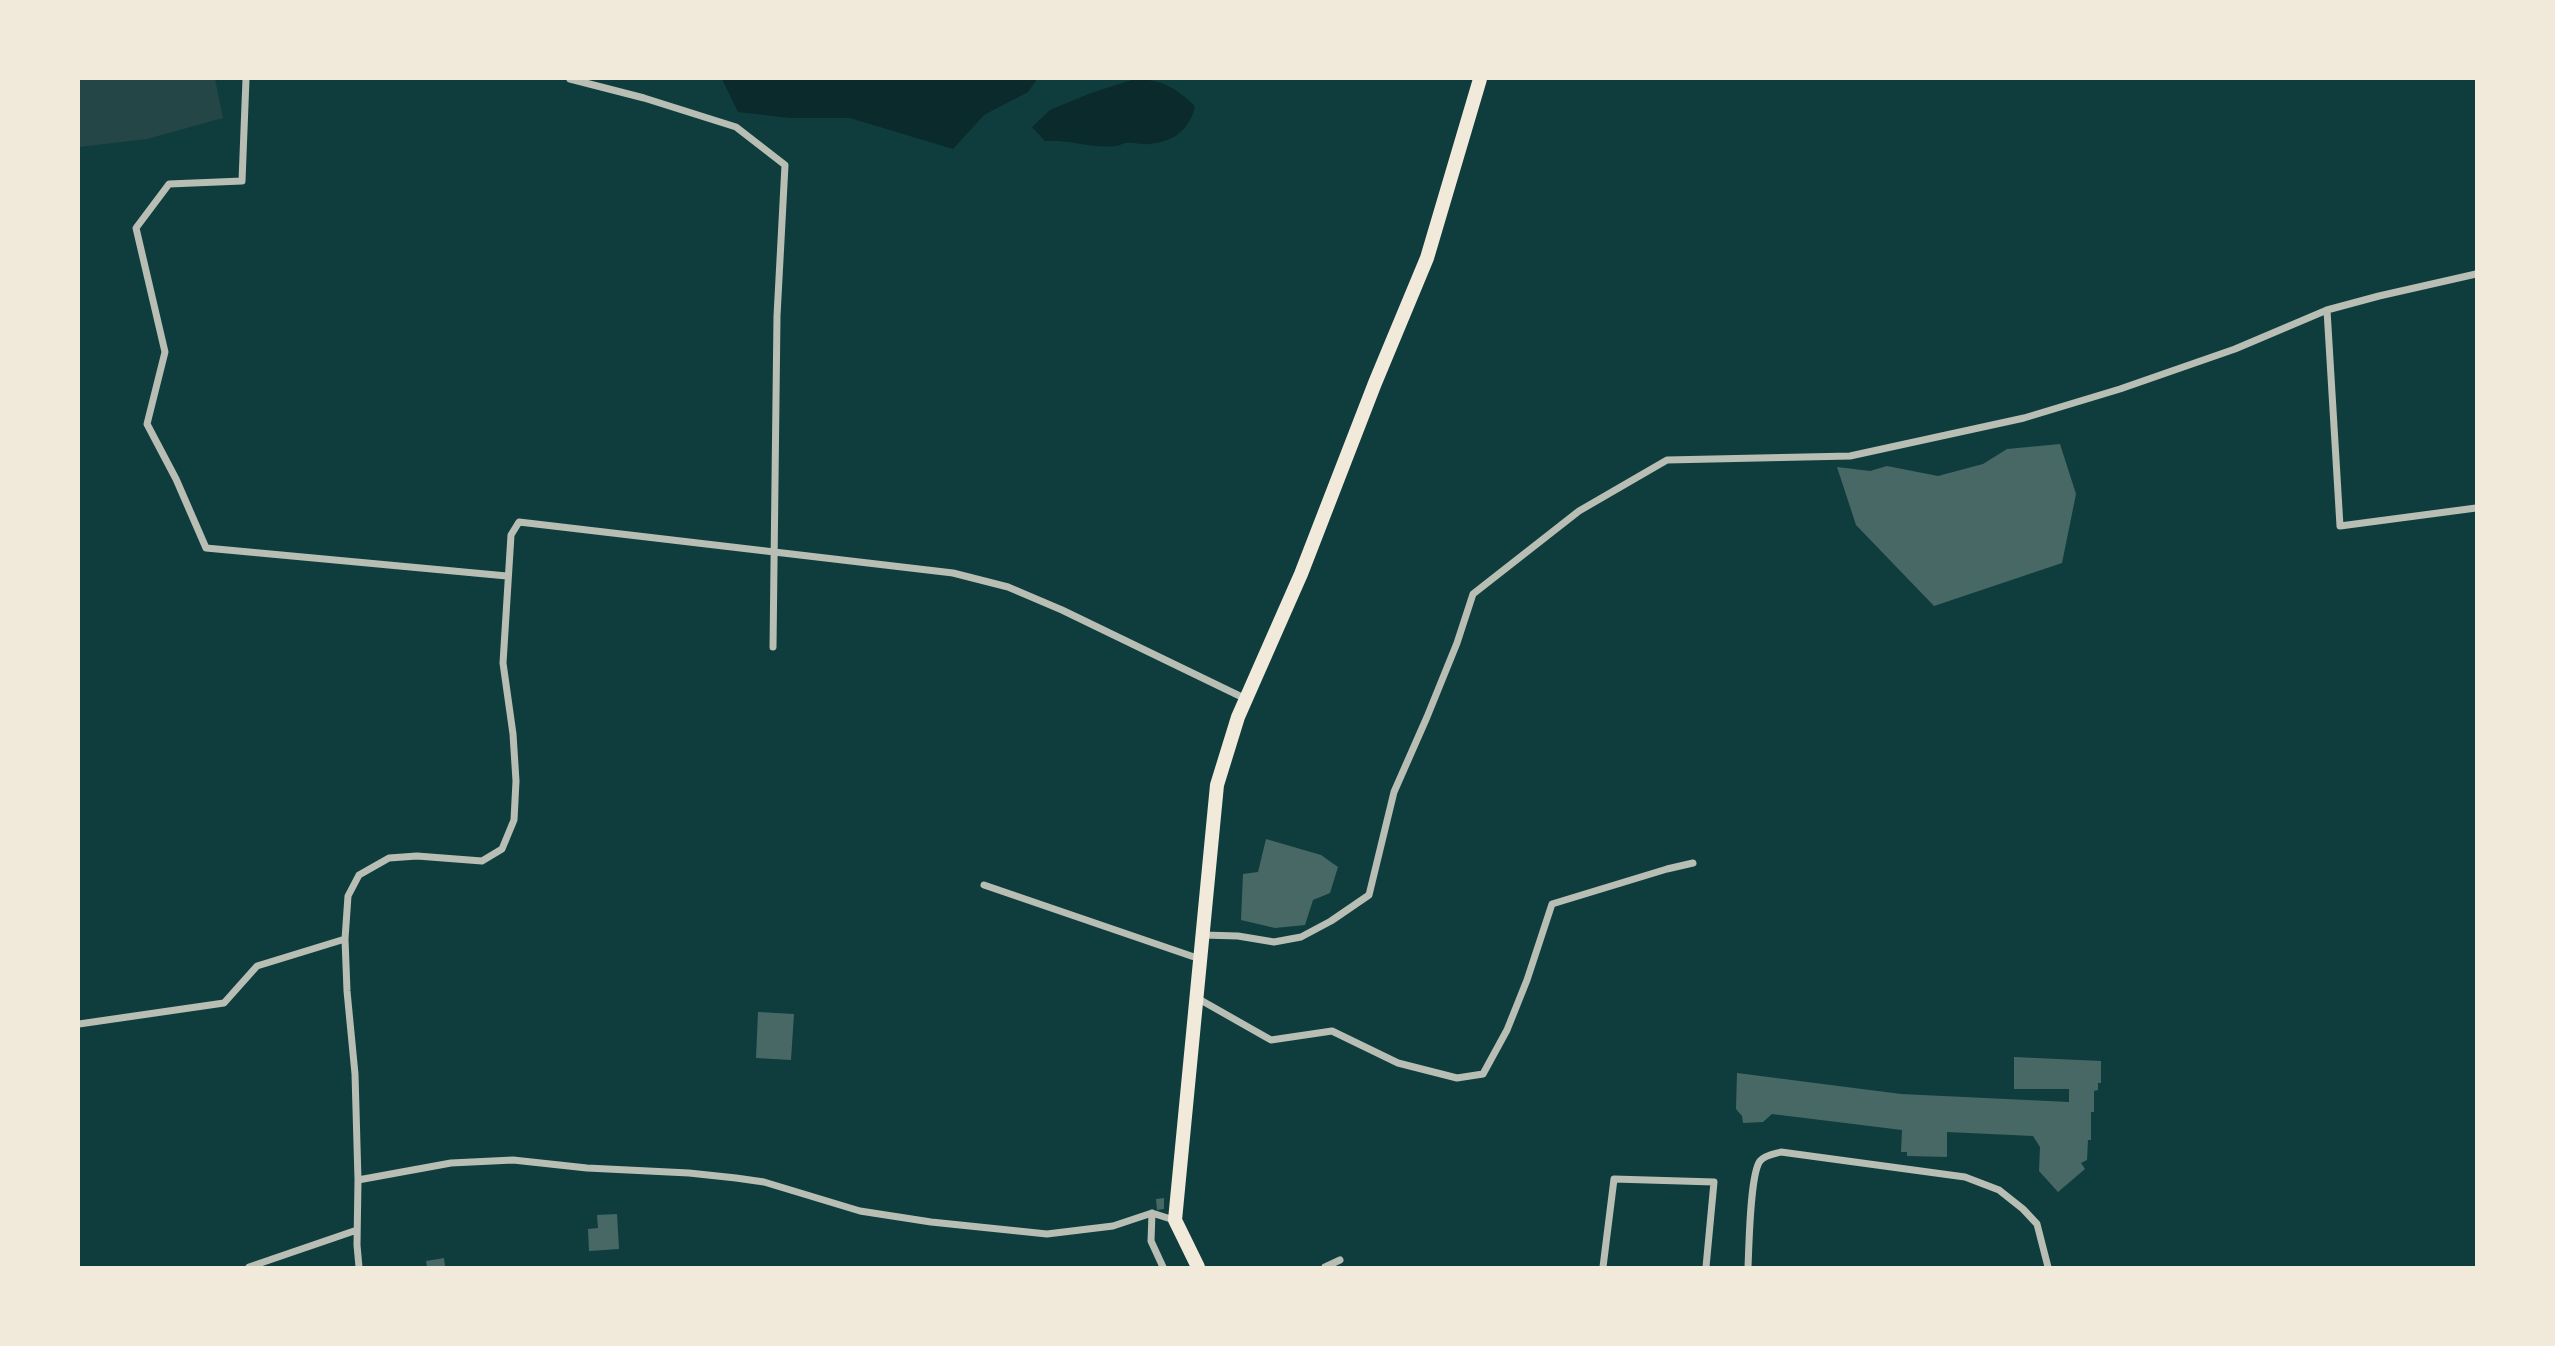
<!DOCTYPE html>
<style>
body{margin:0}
#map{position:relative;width:2555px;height:1346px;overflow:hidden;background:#0f3d3e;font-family:"DM Sans",sans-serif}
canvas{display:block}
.frame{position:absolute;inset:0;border:80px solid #f1e9da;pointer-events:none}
</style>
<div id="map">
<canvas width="2555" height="1346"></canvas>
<div class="frame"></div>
</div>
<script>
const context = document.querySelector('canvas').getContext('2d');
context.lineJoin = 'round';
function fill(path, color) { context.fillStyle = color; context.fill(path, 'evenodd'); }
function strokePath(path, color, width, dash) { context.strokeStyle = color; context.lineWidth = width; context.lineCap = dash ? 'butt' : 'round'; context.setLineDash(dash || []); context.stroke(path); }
const green = new Path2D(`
 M79,79H215L223,118L147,139L79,147Z`);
const water = new Path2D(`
 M722,79H1037L1028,92L984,115L953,149L850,118H790L738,112Z
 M1135,79C1161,79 1176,88 1195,106C1190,130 1173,142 1149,144C1141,145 1134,142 1126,143C1123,143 1119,146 1116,146C1092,149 1069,139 1045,141L1032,127L1050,110L1091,93Z`);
const building = new Path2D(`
 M2060,444L2076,494L2062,563L1934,606L1856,525L1837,467L1870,471L1887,466L1938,476L1983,464L2007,449Z
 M1266,839L1321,855L1338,867L1330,893L1313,900L1305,925L1275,928L1241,920L1243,874L1258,872Z
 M758,1012L794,1014L791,1060L756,1058Z
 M2014,1057L2101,1061V1083H2098V1090L2094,1091V1112H2091V1140H2088L2087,1160L2081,1163L2085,1169L2058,1192L2039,1171L2040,1147L2033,1136L1947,1132V1157L1907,1156V1152H1901L1902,1130L1772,1114L1763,1122L1743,1123L1742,1116L1736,1109L1737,1073L1901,1094L2069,1102V1089H2014Z
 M1164,1198V1209L1157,1210L1156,1199Z
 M617,1214L619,1249L589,1251L588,1229L598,1228L597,1215Z
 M444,1258L445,1267H427L426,1261Z`);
const minor = new Path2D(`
 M246,79L242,181L169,184L136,228L165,352L147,424L176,479L206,548L507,576
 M570,79L644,98L736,127L785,165L777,316L773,647
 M2327,310L2340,526L2476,508
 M984,885L1200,959
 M1203,935L1238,936L1274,942L1301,937L1331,921L1369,895L1394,792L1427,717L1457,643L1473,594L1579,511L1667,460L1850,456L2024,418L2120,389L2235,349L2327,310L2379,296L2476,274
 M1197,998L1271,1040L1332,1031L1398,1063L1457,1078L1483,1074L1507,1030L1527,980L1552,904L1667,869L1693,863
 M79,1024L224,1003L257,966L345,939
 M358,1180L355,1074L347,991L345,939L348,896L359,875L389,858L417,856L482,861L502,849L514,820L516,781L513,734L503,663L511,535L519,522L953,573L1008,587L1062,610L1246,699
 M249,1267L357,1230
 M359,1267L357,1245L358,1180L451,1163L513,1160L587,1168L689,1173L736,1178L764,1182L860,1211L931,1222L1047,1234L1113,1226L1152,1213
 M1163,1267L1151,1241L1152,1213L1174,1220
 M1325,1267L1340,1260
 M1603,1267L1614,1179L1714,1182L1706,1267
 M1748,1267C1749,1247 1750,1174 1760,1161C1765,1155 1774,1154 1781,1152L1965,1177L1999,1190L2023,1209L2037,1224L2048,1267`);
const secondary = new Path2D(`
 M1198,1267L1175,1220L1217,785L1238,717L1301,574L1375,383L1427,258L1480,79`);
fill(green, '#244646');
fill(water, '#0a2a2b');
fill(building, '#486865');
strokePath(minor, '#b8beb3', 7);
strokePath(secondary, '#f1e9da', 14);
</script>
